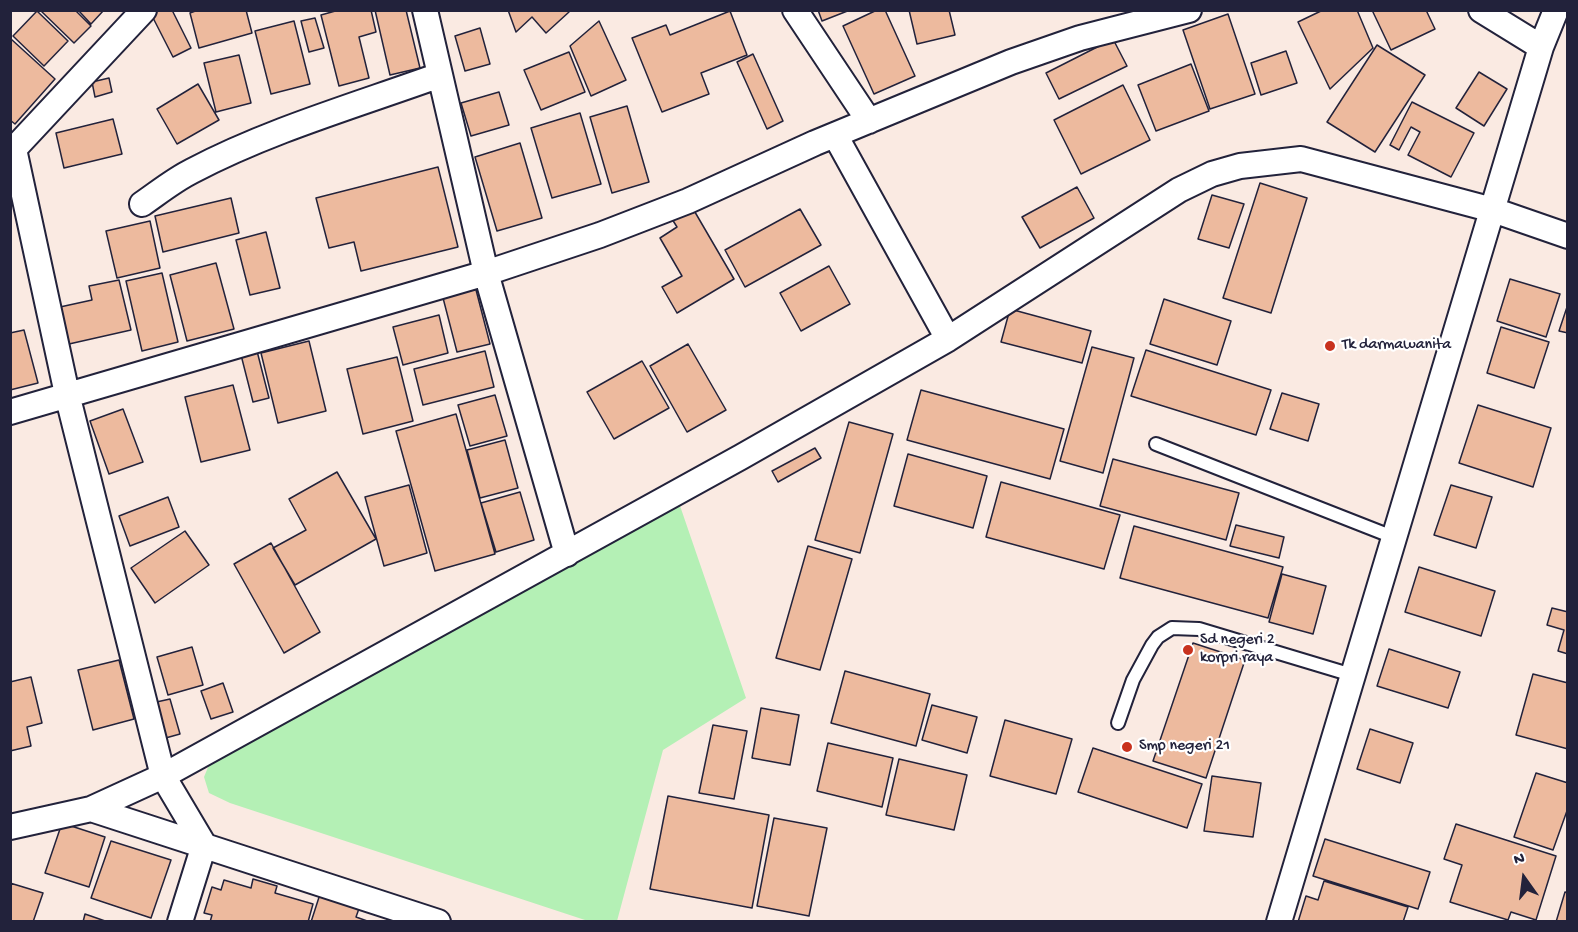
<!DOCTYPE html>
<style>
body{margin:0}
#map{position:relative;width:1578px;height:932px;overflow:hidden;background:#faeae2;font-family:"Gochi Hand",sans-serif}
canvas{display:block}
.frame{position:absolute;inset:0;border:12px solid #22223b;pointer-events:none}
.north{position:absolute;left:1494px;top:848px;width:60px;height:60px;-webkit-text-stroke:4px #fff;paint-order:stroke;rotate:346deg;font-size:16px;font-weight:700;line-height:24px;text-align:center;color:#22223b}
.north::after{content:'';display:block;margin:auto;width:21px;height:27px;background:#22223b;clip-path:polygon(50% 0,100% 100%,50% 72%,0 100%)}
</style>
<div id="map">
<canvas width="1578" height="932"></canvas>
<div class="frame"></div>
<div class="north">N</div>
</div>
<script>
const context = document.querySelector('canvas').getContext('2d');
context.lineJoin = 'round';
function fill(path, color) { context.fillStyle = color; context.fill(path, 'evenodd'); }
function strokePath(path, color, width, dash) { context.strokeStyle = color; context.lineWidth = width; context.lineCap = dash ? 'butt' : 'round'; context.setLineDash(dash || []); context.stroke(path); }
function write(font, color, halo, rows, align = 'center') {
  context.font = font + ' "Gochi Hand",sans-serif'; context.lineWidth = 4.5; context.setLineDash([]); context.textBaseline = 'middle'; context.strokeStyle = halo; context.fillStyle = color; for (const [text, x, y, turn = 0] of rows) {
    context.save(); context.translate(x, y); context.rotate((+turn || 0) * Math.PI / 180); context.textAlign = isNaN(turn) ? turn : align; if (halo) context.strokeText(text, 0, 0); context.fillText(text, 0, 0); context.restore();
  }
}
const green = new Path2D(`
 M678,500L746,698L663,750L617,921H588L230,803L209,793L204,777L211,760Z`);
const building = new Path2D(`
 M40,10H75L91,26L74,43Z
 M78,10H104L91,24Z
 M149,10H172L191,48L173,57Z
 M198,10H246L252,33L199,48L190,13Z
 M339,10H371L376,32L359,37L369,78L339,86L321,15Z
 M375,10H406L420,68L390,75Z
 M508,10H568L569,12L546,33L532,17L516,32Z
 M818,10H850L822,21Z
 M877,10H885L915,76L874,94L843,26Z
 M909,10H949L955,35L917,44Z
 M1323,10H1357L1373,48L1330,89L1298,22Z
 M1372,10H1426L1435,29L1391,50Z
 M37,11L68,41L44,66L13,36Z
 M730,11L747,55L701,73L709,94L662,112L632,38L666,25L670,35Z
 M1228,14L1255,94L1210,109L1183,30Z
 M315,18L324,48L309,52L301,21Z
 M294,21L310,84L271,94L255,31Z
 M599,21L626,80L591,96L570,46Z
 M480,28L490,64L465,71L455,36Z
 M11,39L55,79L15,124L10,120Z
 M1113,39L1127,66L1059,99L1046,73Z
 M1377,45L1425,75L1375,152L1327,122Z
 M1286,51L1297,83L1261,95L1251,63Z
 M569,52L585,92L541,110L524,70Z
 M753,54L783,121L767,129L737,62Z
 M239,55L251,103L216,112L204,63Z
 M1191,64L1209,111L1156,131L1138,85Z
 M1479,72L1507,89L1484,126L1456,108Z
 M109,78L112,92L95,97L92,82Z
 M198,84L219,120L177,144L157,109Z
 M1123,85L1150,140L1081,174L1054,120Z
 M499,92L509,125L471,136L461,103Z
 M1412,102L1474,133L1451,177L1408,155L1420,132L1411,127L1399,150L1390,145Z
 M627,106L649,182L612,193L590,117Z
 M580,113L601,184L552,198L531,128Z
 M113,119L122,154L64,168L56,133Z
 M520,143L542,218L497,231L475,157Z
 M438,167L458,247L361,271L354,242L329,248L316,198Z
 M1260,183L1307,198L1271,313L1223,298Z
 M1077,187L1094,218L1040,248L1022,217Z
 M1212,195L1244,204L1229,248L1198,239Z
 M231,198L239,233L163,252L155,216Z
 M692,207L734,279L677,313L662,287L682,276L660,238L677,227L672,219Z
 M800,209L821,245L745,287L725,250Z
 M150,221L160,268L117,278L106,231Z
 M266,232L280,288L250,295L236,240Z
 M216,263L234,329L187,341L170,275Z
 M829,266L850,304L801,331L780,293Z
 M162,273L178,342L142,351L126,281Z
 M1510,279L1560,294L1546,337L1497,321Z
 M119,280L131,330L69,344L60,307L92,300L89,286Z
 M475,286L490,344L457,352L442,294Z
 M1164,299L1231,321L1217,365L1150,344Z
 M1568,304V333L1559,331Z
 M1010,309L1091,331L1082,363L1001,342Z
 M439,315L448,353L403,365L393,327Z
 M1501,327L1549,342L1534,388L1487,373Z
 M24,330L38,383L10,390V333Z
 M309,341L326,411L278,423L261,353Z
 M688,344L726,410L687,432L650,366Z
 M1092,347L1134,358L1103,473L1060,461Z
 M1146,350L1271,390L1256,435L1131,396Z
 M257,351L269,398L253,402L241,355Z
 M485,351L494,387L423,405L414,369Z
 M397,357L413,421L363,434L347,369Z
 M642,361L669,408L614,439L587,392Z
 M233,385L250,450L201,462L185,397Z
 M921,390L1064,429L1050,479L907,440Z
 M1282,393L1319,404L1308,441L1270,429Z
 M495,395L507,436L470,446L458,405Z
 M1478,405L1551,428L1533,487L1459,463Z
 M123,409L143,462L109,474L90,421Z
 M456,414L495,554L435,571L396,431Z
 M849,422L893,434L860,553L815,540Z
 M505,440L518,488L480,498L467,450Z
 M815,448L821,458L778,482L772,471Z
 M908,454L987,476L973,528L894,506Z
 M1113,459L1239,493L1226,540L1100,506Z
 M337,472L376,539L295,585L273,548L306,530L289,499Z
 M1001,482L1120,515L1104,569L986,537Z
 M409,485L427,553L384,566L365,497Z
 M1451,485L1492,497L1476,548L1434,535Z
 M520,492L534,540L496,552L481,503Z
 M168,497L179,527L130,546L119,516Z
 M1236,525L1284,537L1279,558L1230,546Z
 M1134,526L1283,567L1268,618L1120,578Z
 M185,531L209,565L155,603L131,568Z
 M271,543L320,632L284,653L234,564Z
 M808,546L852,559L820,670L776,658Z
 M1419,567L1495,591L1481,636L1405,612Z
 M1282,574L1326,586L1313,634L1269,622Z
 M1552,608L1568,612V654L1558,651L1564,630L1547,625Z
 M1193,643L1245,660L1206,778L1153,761Z
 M192,647L203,685L168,695L157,657Z
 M1389,649L1460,672L1448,708L1377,686Z
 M119,660L134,719L93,730L78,670Z
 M845,671L930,694L916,746L831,723Z
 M1533,674L1568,683V749L1516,735Z
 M31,677L42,723L27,727L31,746L10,751V682Z
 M223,683L233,712L211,719L201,691Z
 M170,699L180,734L162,739L152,703Z
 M932,705L977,717L967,753L922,740Z
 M761,708L799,715L790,765L752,758Z
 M1005,720L1072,739L1056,794L990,776Z
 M713,725L747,731L734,799L699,793Z
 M1370,729L1413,743L1400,783L1357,769Z
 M828,743L893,758L882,807L817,791Z
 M1093,748L1202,784L1187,828L1078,792Z
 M899,759L967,775L954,830L886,815Z
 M1536,773L1568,783V808L1553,850L1514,837Z
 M1212,776L1261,783L1253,837L1204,831Z
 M668,796L769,815L752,908L650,889Z
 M774,818L827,828L809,916L757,906Z
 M62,823L105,837L89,887L45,873Z
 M1456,824L1556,856L1536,920L1511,912L1508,920L1450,902L1462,865L1444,859Z
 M1325,839L1430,872L1418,909L1313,876Z
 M111,841L171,860L151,918L91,898Z
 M253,879L277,886L275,893L313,904L308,922H210L212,915L204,913L212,887L221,890L224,880L251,888Z
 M1324,881L1408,907L1403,922H1298L1306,896L1318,900Z
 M10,883L43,893L33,922H10Z
 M321,891L361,903L356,917L370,922H311Z
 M1565,892L1568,893V922H1556Z
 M85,914L108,922H83Z`);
const service = new Path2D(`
 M1156,444L1393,537
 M1118,723L1133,680L1152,645L1158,637L1172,628L1199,629L1352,675`);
const minor = new Path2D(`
 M425,10L486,273L567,554
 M795,10L869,121
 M1481,10L1541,47
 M835,135L948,339
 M10,146L14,149L67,394L163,776L204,845L180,922
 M14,149L144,10
 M142,204C158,193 174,180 192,171C270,130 357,105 440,75
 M10,412L486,273L600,235L688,201L815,143L1011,62L1080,38L1189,10
 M91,809L438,922
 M10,827L91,809L163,776L741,457L948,339L1179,190L1212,174L1240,166L1301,159L1493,210L1568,236
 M1279,922L1541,47L1556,10`);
const markers = [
 [1330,346,6,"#c8321e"],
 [1188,650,6,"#c8321e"],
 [1127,747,6,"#c8321e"]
];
const poiNames = [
 ["Tk darmawanita",1342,346],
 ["Sd negeri 2",1200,641],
 ["korpri raya",1200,659],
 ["Smp negeri 21",1139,747]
];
fill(green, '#b4f0b5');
fill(building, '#edba9e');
strokePath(building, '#22223b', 1.5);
strokePath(service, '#22223b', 16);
strokePath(minor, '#22223b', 28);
strokePath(service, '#fff', 12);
strokePath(minor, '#fff', 24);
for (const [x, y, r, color] of markers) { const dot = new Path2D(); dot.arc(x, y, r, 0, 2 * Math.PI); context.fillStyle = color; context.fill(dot); strokePath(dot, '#fff', 2); }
write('16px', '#22223b', '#fff', poiNames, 'left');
</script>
